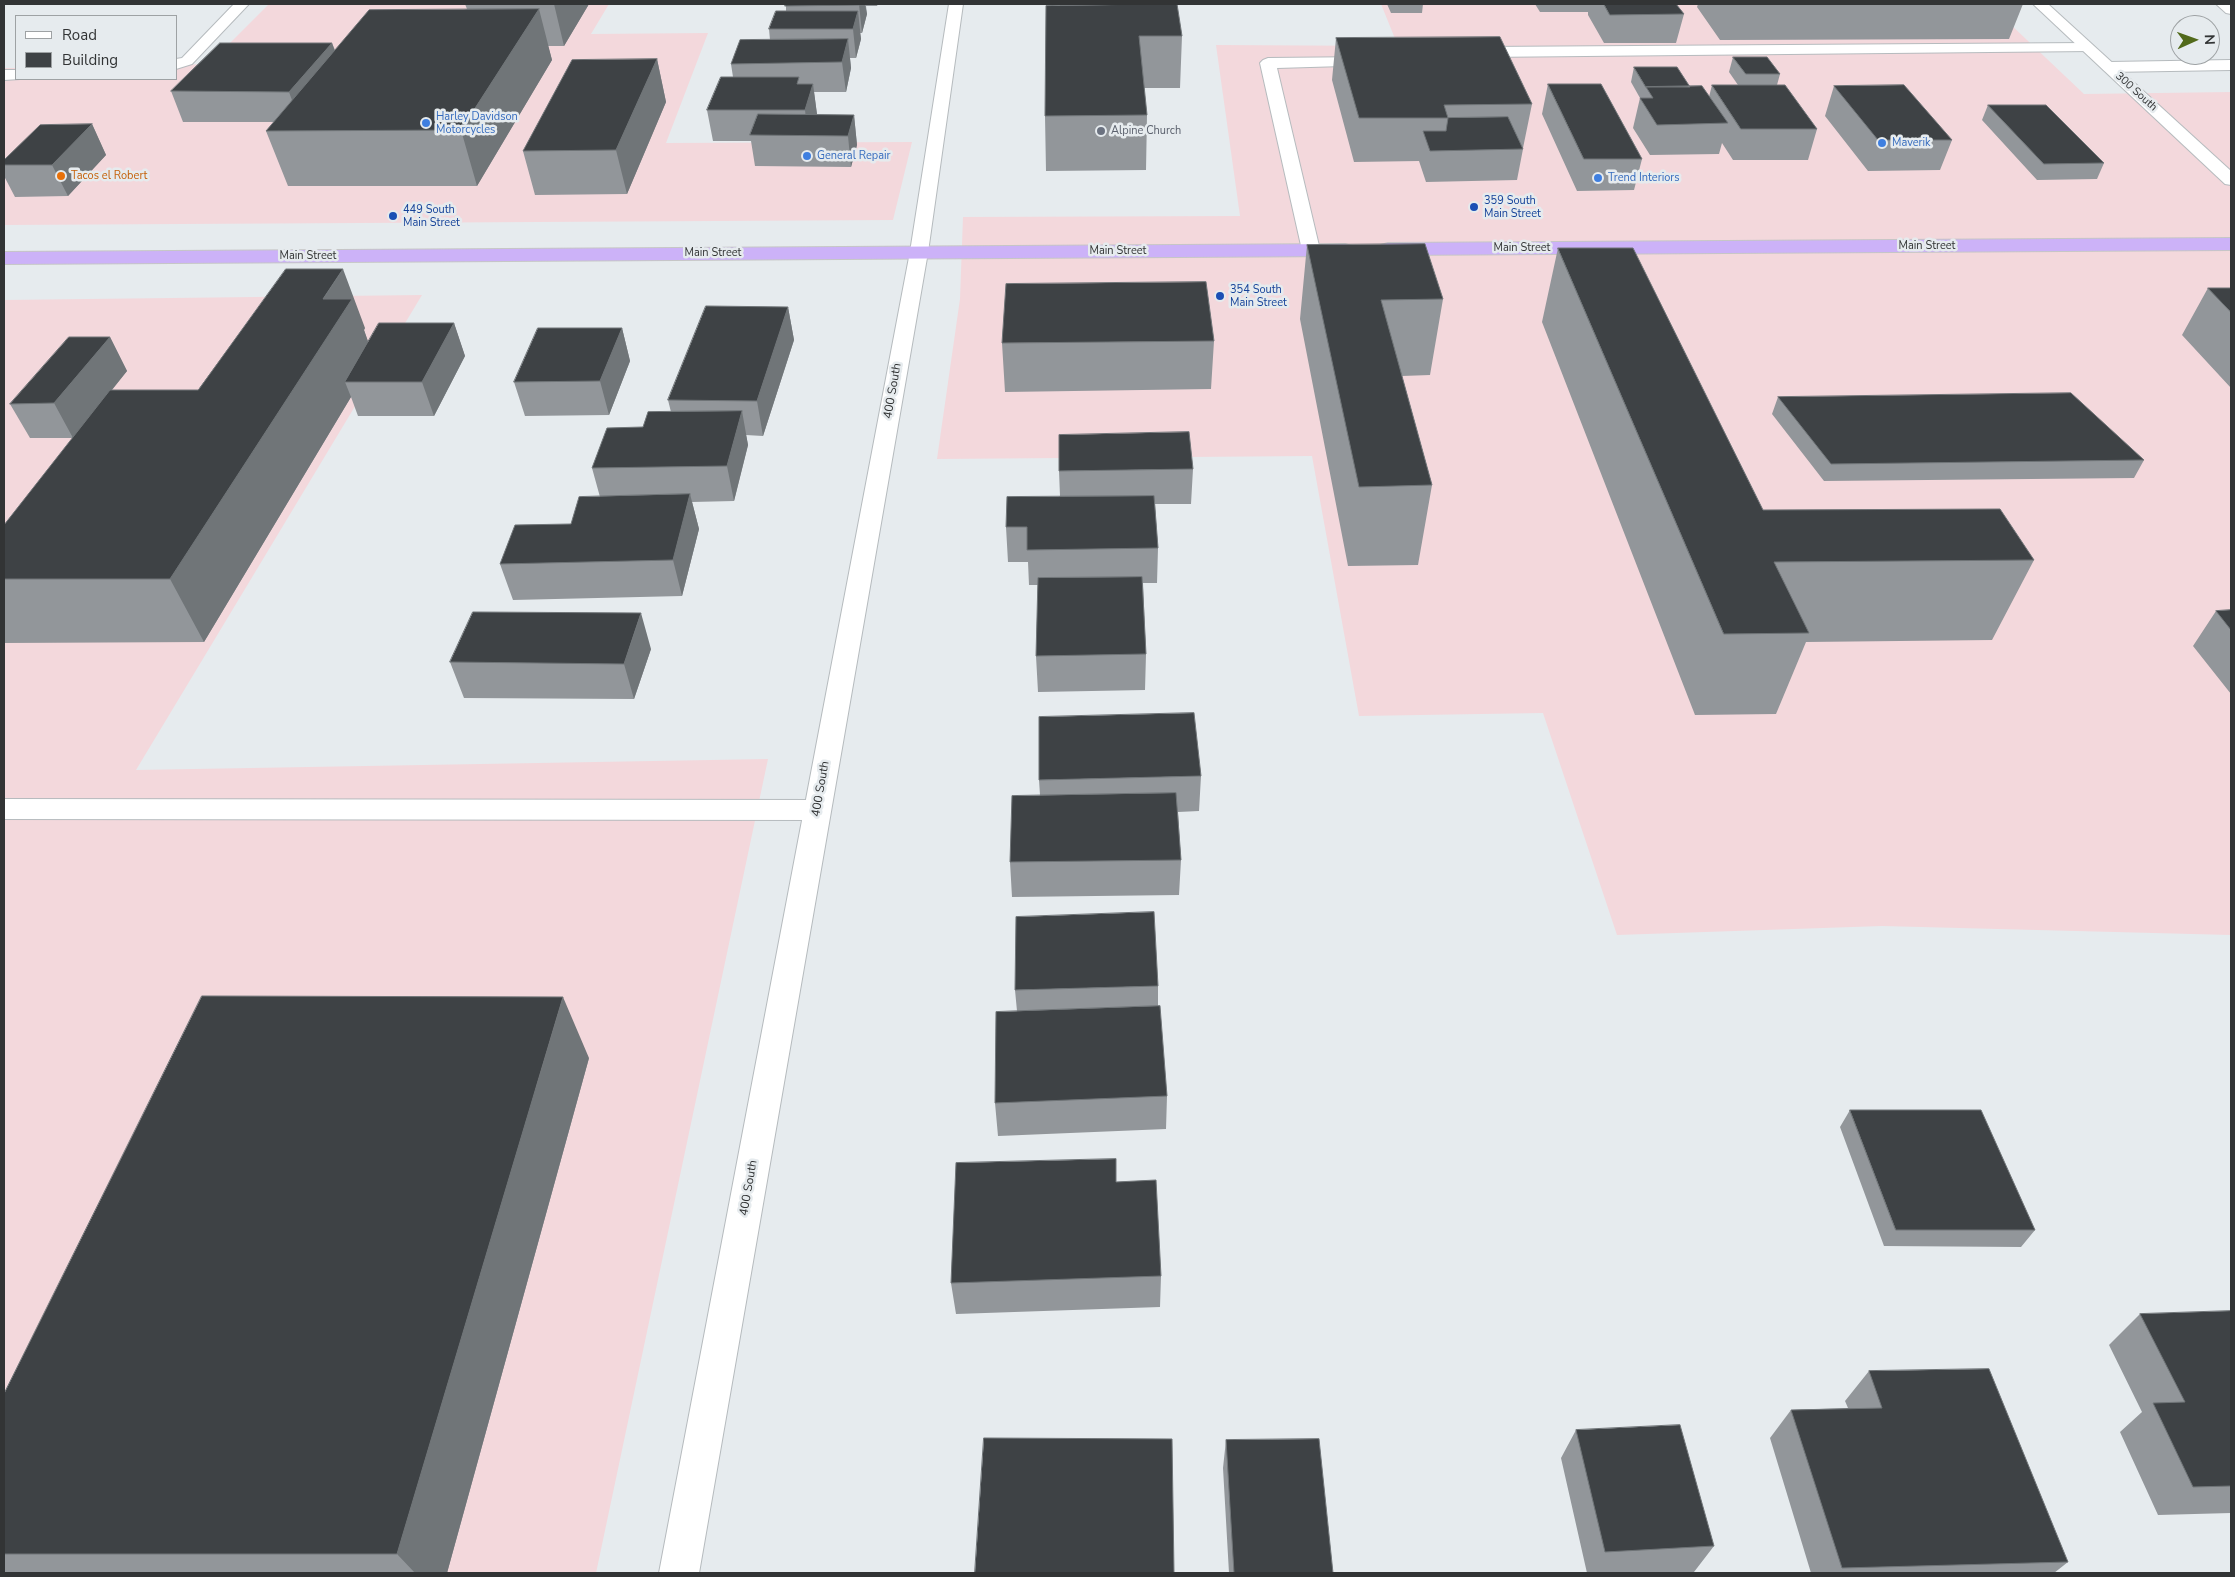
<!DOCTYPE html>
<style>
body{margin:0}
#map{position:relative;width:2235px;height:1577px;overflow:hidden;background:#e6ebee;font-family:"Nunito Sans",sans-serif}
canvas{display:block}
.frame{position:absolute;inset:0;border:5px solid #323435;pointer-events:none}
.legend{position:absolute;left:15px;top:15px;width:162px;height:65px;box-sizing:border-box;background:#e6ebee;border:1px solid #9ea2a4;margin:0;padding:6px 9px;list-style:none;font-size:15px;color:#323435}
.legend li{display:flex;align-items:center;gap:10px;height:25px}
.legend b{width:25px;border:1px solid #9ea2a4}
.north{position:absolute;left:2170px;top:15px;width:50px;height:50px;box-sizing:border-box;background:#e6ebee;border:1px solid #9ea2a4;border-radius:50%;rotate:88deg;font-size:14px;font-weight:700;line-height:20px;text-align:center;color:#323435}
.north::after{content:'';display:block;margin:auto;width:18px;height:22px;background:#526a1b;clip-path:polygon(50% 0,100% 100%,50% 72%,0 100%)}
</style>
<div id="map">
<canvas width="2235" height="1577"></canvas>
<div class="frame"></div>
<ul class="legend">
<li><b style="height:6px;background:#fff"></b>Road</li>
<li><b style="height:14px;background:#3e4245"></b>Building</li>
</ul>
<div class="north">N</div>
</div>
<script>
const context = document.querySelector('canvas').getContext('2d');
context.lineJoin = 'round';
function fill(path, color) { context.fillStyle = color; context.fill(path, 'evenodd'); }
function strokePath(path, color, width, dash) { context.strokeStyle = color; context.lineWidth = width; context.lineCap = dash ? 'butt' : 'round'; context.setLineDash(dash || []); context.stroke(path); }
function write(font, color, halo, rows, align = 'center') {
  context.font = font + ' "Nunito Sans",sans-serif'; context.lineWidth = 5; context.setLineDash([]); context.textBaseline = 'middle'; context.strokeStyle = halo; context.fillStyle = color; for (const [text, x, y, turn = 0] of rows) {
    context.save(); context.translate(x, y); context.rotate((+turn || 0) * Math.PI / 180); context.textAlign = isNaN(turn) ? turn : align; if (halo) context.strokeText(text, 0, 0); context.fillText(text, 0, 0); context.restore();
  }
}
const commercial = new Path2D(`
 M269,4H609L591,34L708,33L666,143L912,142L893,220L4,225V68H16V79H176V65L209,64Z
 M1381,4H1989L2084,94L2231,92V935L1882,926L1617,935L1543,713L1359,716L1312,456L937,459L960,299L963,217L1240,216L1216,45L1398,46Z
 M422,295L136,770L768,759L596,1573H4V300Z`);
const service = new Path2D(`
 M234,4H249L192,64L176,69V59L182,58Z
 M2216,4H2231V14L2226,13Z
 M2087,43L2092,45L2095,48L2092,51L1484,57H1464L1461,54L1464,51L1484,47Z
 M1372,57L1377,59L1380,62L1377,65L1277,68L1320,250L1318,254L1311,256L1304,254L1302,250L1260,63L1263,60L1268,58Z
 M2231,60V70L2109,72L2104,70L2101,67L2104,64L2109,62Z
 M4,70H16V79H20L4,80Z
 M4,799L817,800L827,803L831,810L827,817L817,820L4,819Z`);
const minor = new Path2D(`
 M949,4H963L928,252L699,1573H659L910,252Z`);
const tertiary = new Path2D(`
 M2033,4H2048L2231,171V185L2225,184Z`);
const trunk = new Path2D(`
 M2231,238V250L1388,255L1381,253L1379,249L1381,245L1388,243Z
 M1345,244L1352,246L1354,250L1352,254L1345,256L4,264V252Z`);
const wall = new Path2D(`
 M465,4H589L564,46H548L552,60L477,186H288L266,131L274,122H183L171,91L332,43L335,50L467,9Z
 M786,4H878L877,6H866L867,14L862,33H860L861,39L856,58H850L851,68L846,92H814L817,115H854L857,145L851,167L755,166L751,141H713L707,110L733,77L731,64L770,40L769,29L786,11Z
 M1060,4H1128V5L1182,36L1180,88H1144L1147,115L1146,170L1046,171L1045,116Z
 M1387,4H1423L1422,13H1391Z
 M1535,4H1676L1684,14L1676,43H1604L1588,15V12H1540Z
 M1698,4H2023L2009,39L1720,40L1697,7Z
 M1336,38L1532,104L1523,148H1522L1523,149L1517,180L1426,182L1419,161L1354,162L1332,80Z
 M1733,57L1780,74L1777,85L1817,129L1808,160H1733L1722,143L1719,154L1650,155L1633,128L1640,98L1631,82L1634,67L1690,87L1709,97L1712,85H1738L1729,72Z
 M657,59L666,102L627,194L535,195L523,151Z
 M1548,84L1642,159L1634,190L1577,191L1542,114Z
 M1834,86L1952,140L1940,170L1868,171L1825,116Z
 M1988,105L2104,163L2097,179L2037,180L1982,120Z
 M92,124L106,155L68,196L15,197L4,176V160Z
 M1307,245L1443,299L1430,375L1402,376L1432,485L1418,565L1348,566L1300,319Z
 M1558,248L1763,510L2034,560L1992,640L1806,642L1776,714L1695,715L1542,322Z
 M2208,288H2231V388L2182,335Z
 M788,307L794,340L763,436L746,435L748,445L734,501L692,502L699,529L682,596L513,600L500,564L571,524L600,497L592,468L643,427L671,412L668,400Z
 M454,323L465,356L434,416H358L351,397L204,642L4,643V525L73,438H30L10,404L110,337L127,371L112,390H198L365,328L364,330L368,342Z
 M622,328L630,361L609,415L525,416L514,382Z
 M1214,341L1211,389L1005,392L1002,343Z
 M1778,397L2144,460L2134,478L1824,481L1772,414Z
 M1193,469L1191,504H1155L1158,548L1157,583H1143L1146,654L1145,690L1038,692L1036,656L1038,585H1029L1028,562H1008L1006,527L1060,496L1059,471Z
 M2231,610V694L2193,646L2216,611Z
 M651,649L634,699L464,698L450,662Z
 M1201,776L1199,811L1178,812L1181,860L1179,895L1012,897L1010,862L1040,795L1039,780Z
 M1158,986V1006L1167,1096L1166,1129L998,1136L995,1103L1017,1011L1015,990Z
 M589,1058L447,1573H4V1394Z
 M1850,1110L2035,1230L2021,1247L1884,1246L1840,1127Z
 M1116,1182L1161,1276L1160,1307L956,1314L951,1283Z
 M2231,1311V1513L2158,1515L2120,1432L2142,1412L2109,1345L2140,1314Z
 M1869,1371L2068,1562L2054,1573H1811L1770,1438L1791,1410L1848,1408L1845,1401Z
 M1576,1430L1714,1546L1694,1572L1672,1573H1587L1561,1458Z
 M1226,1440L1333,1573H1229L1223,1468Z`);
const shadedWall = new Path2D(`
 M554,4H589L564,46Z
 M859,4H865L867,14L862,33Z
 M539,9L552,60L477,186L461,130Z
 M858,11L861,39L856,58L853,29Z
 M848,39L851,68L846,92L842,62Z
 M332,43L342,72L300,122L289,92Z
 M657,59L666,102L627,194L616,150Z
 M813,84L817,114L810,136H808L805,110Z
 M854,115L857,145L851,167L848,136Z
 M92,124L106,155L68,196L52,165Z
 M343,269L365,328L364,330L374,358L345,382L351,397L204,642L170,579L323,299Z
 M788,307L794,340L763,436L757,401Z
 M454,323L465,356L434,416L422,382Z
 M622,328L630,361L609,415L600,381Z
 M110,337L127,371L73,438L54,403Z
 M742,411L748,445L734,501L727,466Z
 M690,494L699,529L682,596L673,560Z
 M641,613L651,649L634,699L624,664Z
 M563,997L589,1058L447,1573H415L397,1554Z`);
const building = new Path2D(`
 M786,4H859V5L785,6Z
 M1177,4L1182,36H1139L1147,115L1045,116L1046,6Z
 M1604,4H1676L1684,14L1610,15Z
 M539,9L461,130L266,131L369,10Z
 M776,11H858L853,29H769Z
 M1500,37L1532,104L1444,105L1448,118H1359L1336,38Z
 M848,39L842,62L731,64L740,40Z
 M220,43H332L289,92L171,91Z
 M1733,57H1767L1780,74H1746Z
 M657,59L616,150L523,151L572,60Z
 M1634,67H1677L1690,87H1646Z
 M721,77H799L797,84H813L805,110H707Z
 M1548,84H1601L1642,159H1584Z
 M1712,85H1785L1817,129H1741Z
 M1904,85L1952,140H1878L1834,86Z
 M1702,86L1728,123L1657,125L1640,98H1653L1646,87Z
 M1988,105H2046L2104,163L2044,164Z
 M758,114L854,115L848,136L750,135Z
 M1508,117L1523,149L1430,151L1423,131H1446L1448,118Z
 M92,124L52,165H4V160L40,125Z
 M1425,244L1443,299L1381,300L1432,485L1359,487L1307,245Z
 M1558,248H1633L1763,510L2000,509L2034,560L1774,562L1809,633L1724,634Z
 M286,269H343L323,299H352L170,579H4V525L110,390H198Z
 M1206,282L1214,341L1002,343L1006,284Z
 M2208,288H2231V312Z
 M706,306L788,307L757,401L668,400Z
 M379,323H454L422,382H345Z
 M538,328H622L600,381L514,382Z
 M69,337H110L54,403L10,404Z
 M2071,393L2144,460L1831,464L1778,397Z
 M742,411L727,466L592,468L607,428L643,427L648,412Z
 M1189,432L1193,469L1059,471V435Z
 M690,494L673,560L500,564L515,525L571,524L579,497Z
 M1154,496L1158,548L1027,550V527H1006L1007,497Z
 M1142,577L1146,654L1036,656L1038,578Z
 M2231,610V630L2216,611Z
 M473,612L641,613L624,664L450,662Z
 M1194,713L1201,776L1039,780V717Z
 M1176,793L1181,860L1010,862L1012,796Z
 M1154,912L1158,986L1015,990L1016,917Z
 M202,996L563,997L397,1554H4V1394Z
 M1160,1006L1167,1096L995,1103L996,1012Z
 M1850,1110H1981L2035,1230H1896Z
 M1116,1159V1182L1156,1180L1161,1276L951,1283L956,1163Z
 M2231,1311V1486L2193,1487L2153,1403L2185,1402L2140,1314Z
 M1989,1369L2068,1562L1842,1568L1791,1410L1882,1408L1869,1371Z
 M1680,1425L1714,1546L1605,1552L1576,1430Z
 M984,1438L1172,1439L1174,1573H975Z
 M1319,1439L1333,1573H1234L1226,1440Z`);
const markers = [
 [426,123,5,"#3f7fe0"],
 [1101,131,5,"#6b7280"],
 [1882,143,5,"#3f7fe0"],
 [807,156,5,"#3f7fe0"],
 [61,176,5,"#e8710a"],
 [1598,178,5,"#3f7fe0"],
 [1474,207,5,"#1a4fb4"],
 [393,216,5,"#1a4fb4"],
 [1220,296,5,"#1a4fb4"]
];
const farStreetnames = [
 ["300 South",2136,92,42],
 ["Main Street",1927,246],
 ["Main Street",1522,248],
 ["Main Street",1118,251],
 ["Main Street",713,253],
 ["Main Street",308,256]
];
const farShopnames = [
 ["Harley Davidson",436,117],
 ["Motorcycles",436,130],
 ["Maverik",1892,143],
 ["General Repair",817,156],
 ["Trend Interiors",1608,178]
];
const farWorshipnames = [
 ["Alpine Church",1111,131]
];
const farFoodnames = [
 ["Tacos el Robert",71,176]
];
const farTransitnames = [
 ["359 South",1484,201],
 ["Main Street",1484,214],
 ["449 South",403,210],
 ["Main Street",403,223],
 ["354 South",1230,290],
 ["Main Street",1230,303]
];
const streetNames = [
 ["400 South",893,391,-80],
 ["400 South",821,789,-80],
 ["400 South",749,1188,-80]
];
fill(commercial, '#f3d8dc');
strokePath(service, '#b6bbbe', 2);
strokePath(minor, '#b6bbbe', 2);
strokePath(tertiary, '#b6bbbe', 2);
strokePath(trunk, '#c6c6c6', 2);
fill(service, '#fff');
fill(minor, '#fff');
fill(tertiary, '#fff');
fill(trunk, '#ccb2f8');
fill(wall, '#92969a');
fill(shadedWall, '#707578');
fill(building, '#3e4245');
strokePath(building, '#707578', 1);
for (const [x, y, r, color] of markers) { const dot = new Path2D(); dot.arc(x, y, r, 0, 2 * Math.PI); context.fillStyle = color; context.fill(dot); strokePath(dot, '#e6ebee', 2); }
write('11px', '#323435', '#e6ebee', farStreetnames);
write('11px', '#366cbe', '#e6ebee', farShopnames, 'left');
write('11px', '#5b616d', '#e6ebee', farWorshipnames, 'left');
write('11px', '#c56008', '#e6ebee', farFoodnames, 'left');
write('11px', '#164399', '#e6ebee', farTransitnames, 'left');
write('12px', '#323435', '#e6ebee', streetNames);
</script>
